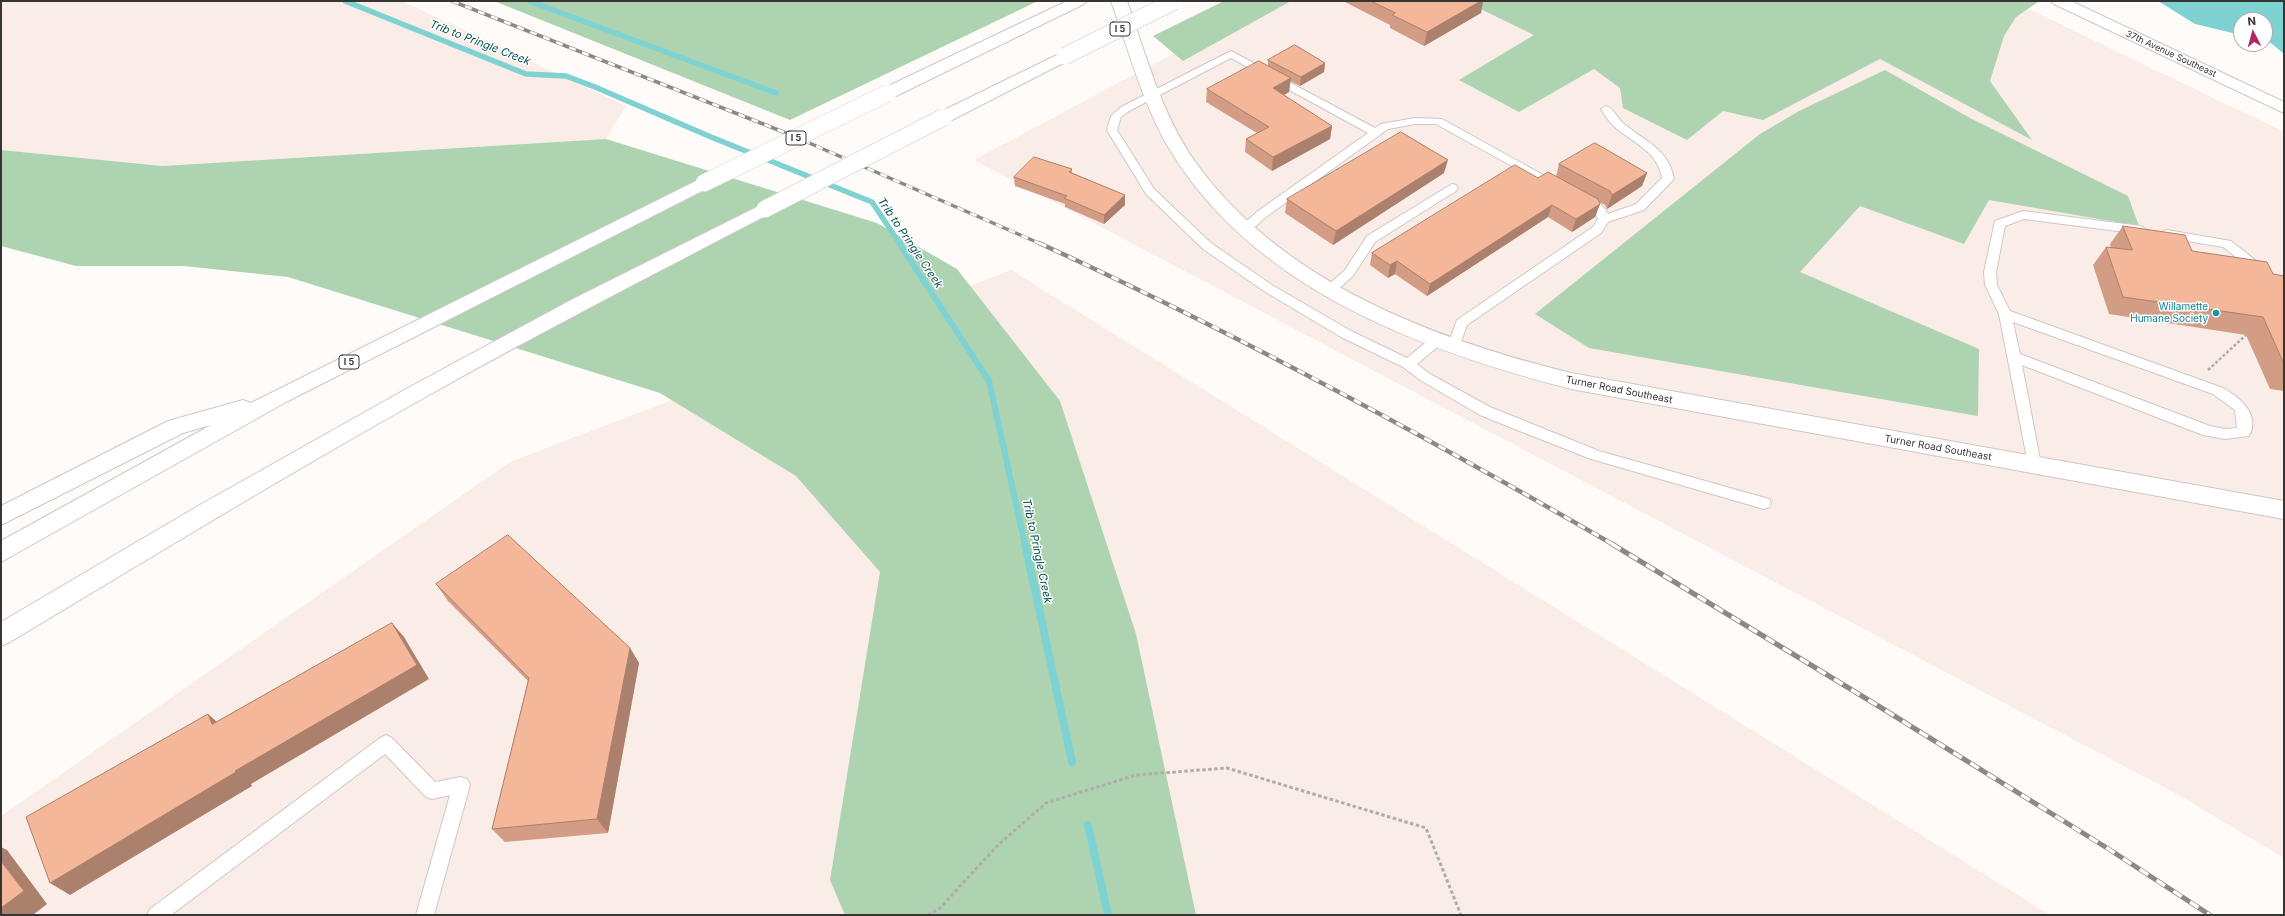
<!DOCTYPE html>
<style>
body{margin:0}
#map{position:relative;width:2285px;height:916px;overflow:hidden;background:#fefbf9;font-family:Inter,sans-serif}
canvas{display:block}
.frame{position:absolute;inset:0;border:2px solid #373534;pointer-events:none}
.north{position:absolute;left:2233px;top:12px;width:40px;height:40px;box-sizing:border-box;background:#fff;border:1px solid #afaeae;border-radius:50%;rotate:354deg;font-size:11px;font-weight:700;line-height:16px;text-align:center;color:#373534}
.north::after{content:'';display:block;margin:auto;width:14px;height:18px;background:#b22867;clip-path:polygon(50% 0,100% 100%,50% 72%,0 100%)}
</style>
<div id="map">
<canvas width="2285" height="916"></canvas>
<div class="frame"></div>
<div class="north">N</div>
</div>
<script>
const context = document.querySelector('canvas').getContext('2d');
context.lineJoin = 'round';
function fill(path, color) { context.fillStyle = color; context.fill(path, 'evenodd'); }
function strokePath(path, color, width, dash) { context.strokeStyle = color; context.lineWidth = width; context.lineCap = dash ? 'butt' : 'round'; context.setLineDash(dash || []); context.stroke(path); }
function write(font, color, halo, rows, align = 'center') {
  context.font = font + ' Inter,sans-serif'; context.lineWidth = 3; context.setLineDash([]); context.textBaseline = 'middle'; context.strokeStyle = halo; context.fillStyle = color; for (const [text, x, y, turn = 0] of rows) {
    context.save(); context.translate(x, y); context.rotate((+turn || 0) * Math.PI / 180); context.textAlign = isNaN(turn) ? turn : align; if (halo) context.strokeText(text, 0, 0); context.fillText(text, 0, 0); context.restore();
  }
}
const built = new Path2D(`
 M1,1H402L626,106L606,139L162,166L1,150Z
 M1272,1H2012L2284,132V858L2177,794L974,160Z
 M1011,270L2050,915H1V816L510,462Z`);
const green = new Path2D(`
 M494,1H1038L790,120Z
 M1224,1H1291L1183,61L1153,36Z
 M1464,1H2034L2038,2L2016,17L2004,36L1990,81L2032,140L1880,59L1763,120L1723,111L1687,140L1623,108L1620,88L1594,69L1519,112L1459,80L1534,35Z
 M1885,70L1970,118L2128,196L2139,226L1989,200L1964,244L1860,206L1800,272L1979,349L1978,416L1589,348L1535,314L1760,134L1799,111Z
 M606,139L877,223L957,269L1060,401L1136,634L1196,915H845L830,880L880,572L796,476L660,393L288,277L184,266H76L1,246V150L162,166Z`);
const water = new Path2D(`
 M2158,1H2284V54L2271,43L2265,42V20H2241V35L2195,24Z`);
const streamFar2 = new Path2D(`
 M345,1L526,74L566,76L595,87L711,137L872,202L900,244
 M529,1L776,93`);
const streamFar1 = new Path2D(`
 M899,243L989,381L1025,545`);
const stream = new Path2D(`
 M1025,544L1072,762
 M1088,825L1108,915`);
const pathFar1 = new Path2D(`
 M2208,370L2246,335`);
const path = new Path2D(`
 M928,915L940,908L999,844L1046,803L1136,775L1227,768L1426,828L1461,915`);
const service = new Path2D(`
 M1231,51L1375,128L1381,124L1415,118L1442,119L1563,186L1557,190L1553,189L1436,124H1415L1388,129L1266,217L1250,231H1242L1240,228L1242,225L1258,211L1368,133L1231,58L1129,111L1121,117L1117,130L1154,189L1211,243L1272,285L1351,331L1407,358L1431,338H1441L1442,341L1441,344L1417,364L1430,374L1490,407L1599,451L1769,499L1771,503L1769,507L1764,509L1591,459L1507,426L1480,415L1420,380L1403,367L1341,337L1264,291L1203,249L1146,194L1107,130L1111,116L1121,107Z
 M1606,106C1614,108 1617,118 1623,123C1644,141 1669,149 1674,179L1644,210L1608,222L1601,233L1467,325L1458,350H1448L1447,347L1457,320L1593,227L1598,219L1595,211L1578,203L1576,200L1578,197C1588,195 1604,204 1608,214L1636,204L1662,178C1658,152 1635,144 1617,129C1610,123 1605,116 1601,109Z
 M1452,184L1456,185L1458,188L1456,191L1375,242L1353,276L1334,293H1326L1324,290L1326,287L1345,270L1367,236Z
 M2023,211L2141,226L2147,230L2141,234L2024,219L2005,226L1996,272L1997,285L2010,311L2223,388C2239,397 2261,414 2249,436L2225,439L2203,435L2022,365L2041,465L2039,469H2029L1999,314L1985,285L1984,272L1995,221ZM2013,322L2213,394L2235,410L2237,428L2225,429L2210,426L2020,354Z
 M2167,230L2231,241L2284,283V293L2280,292L2223,247L2163,237L2161,234L2163,231Z
 M386,735L392,738L435,782L461,777L467,779L470,785L434,915H416L450,795L432,799L426,797L385,754L171,915H147L150,909L380,738Z`);
const minor = new Path2D(`
 M2051,1H2071L2284,102V113L2054,4Z`);
const secondary = new Path2D(`
 M1111,1H1127C1146,55 1162,116 1196,163C1283,283 1433,339 1571,373L2284,501V519L1571,389C1421,350 1255,290 1170,150C1143,105 1129,51 1111,1Z`);
const motorway = new Path2D(`
 M1067,1H1087L1084,4L894,97H882L880,93L882,89Z
 M1065,51L1071,53L1073,56L1071,59L950,121H938L936,117L938,113Z
 M704,177L710,179L713,183L710,187L288,401L1,562V541L211,425L183,433L1,525V506L168,421L243,400L251,403Z
 M765,203L771,205L774,209L771,213C654,274 537,334 422,399C283,477 146,560 10,642L1,646V622L198,506L406,389L573,299Z`);
const railFar2 = new Path2D(`
 M452,1L791,135L1041,244`);
const railFar1 = new Path2D(`
 M1039,243C1236,333 1427,437 1614,545`);
const rail = new Path2D(`
 M1612,544L1880,707L2107,848L2210,915`);
const motorwayBridge = new Path2D(`
 M1065,56L1175,1
 M704,183L888,93
 M765,209L944,117`);
const wall = new Path2D(`
 M1343,1H1483L1481,13L1424,46L1390,28V25Z
 M1268,60L1325,63L1324,72L1300,86L1290,81L1289,92L1283,95L1332,126L1330,139L1272,171L1245,152L1246,139L1257,133L1206,102L1207,89L1268,66Z
 M1559,164L1647,173L1642,186L1607,209L1605,205L1599,202L1600,204L1595,217L1572,232L1548,217L1427,296L1395,274L1388,278L1370,265L1372,253L1538,178L1556,177Z
 M1072,169V173L1125,195V205L1104,224L1065,207V204L1015,186L1014,177Z
 M1444,173L1333,245L1285,213L1287,199Z
 M2123,226L2192,251L2273,274L2284,276V391L2270,389L2246,335L2109,314L2093,265L2106,247L2111,248L2110,244Z
 M436,584L630,648L639,663L608,833L505,842L492,829L528,681L448,601Z`);
const shadedWall = new Path2D(`
 M1481,1H1483L1481,13L1424,46L1427,32Z
 M1325,63L1324,72L1300,86L1301,77Z
 M1291,78L1289,92L1272,102L1273,88Z
 M1332,126L1330,139L1272,171L1273,157Z
 M1448,160L1444,173L1333,245L1336,231Z
 M1647,173L1642,186L1607,209L1612,195Z
 M1125,195V205L1104,224V215Z
 M1600,204L1595,217L1572,232L1576,219Z
 M1552,205L1548,217L1427,296L1430,284Z
 M1397,261L1395,274L1388,278L1390,265Z
 M392,623L404,637L429,679L251,784L252,786L70,895L50,883L235,771Z
 M630,648L639,663L608,833L597,819Z
 M208,714L224,728L212,724Z
 M1,847L7,850L47,904L33,915H1Z`);
const building = new Path2D(`
 M1371,1H1481L1427,32L1392,15L1395,13Z
 M1295,45L1325,63L1301,77L1268,60Z
 M1259,61L1291,78L1273,88L1332,126L1273,157L1246,139L1269,127L1207,89Z
 M1401,132L1448,160L1336,231L1287,199Z
 M1595,143L1647,173L1612,195L1610,191L1559,164Z
 M1034,157L1072,169L1069,172L1125,195L1104,215L1064,198L1067,196L1014,177Z
 M1515,165L1538,178L1548,172L1598,199L1600,204L1576,219L1552,205L1430,284L1397,261L1390,265L1372,253Z
 M2123,226L2185,235L2192,251L2267,262L2273,274L2284,276V364L2263,317L2123,297L2106,247L2132,250Z
 M508,535L630,648L597,819L492,829L529,678L436,584Z
 M392,623L417,665L235,771L236,772L50,883L26,817L208,714L212,724Z
 M1,861L24,891L1,908Z`);
const markers = [
 [2216,313,4,"#0f9aa8"]
];
const shields = [
 [1120,29,20],
 [796,138,20],
 [349,362,20]
];
const shieldNames = [
 ["I 5",1120,29],
 ["I 5",796,138],
 ["I 5",349,362]
];
const farStreetnames = [
 ["37th Avenue Southeast",2171,54,25]
];
const cultureNames = [
 ["Willamette",2208,307],
 ["Humane Society",2208,319]
];
const streetNames = [
 ["Turner Road Southeast",1619,390,11],
 ["Turner Road Southeast",1938,448,10]
];
const waterNames = [
 ["Trib to Pringle Creek",480,43,21],
 ["Trib to Pringle Creek",910,243,56],
 ["Trib to Pringle Creek",1037,551,78]
];
fill(built, '#faede7');
fill(green, '#aed3b1');
fill(water, '#7fd2d2');
strokePath(streamFar2, '#7fd2d2', 5.5);
strokePath(streamFar1, '#7fd2d2', 6);
strokePath(stream, '#7fd2d2', 8);
strokePath(service, '#cdc8c6', 2);
strokePath(minor, '#cdc8c6', 2);
strokePath(secondary, '#cdc8c6', 2);
strokePath(motorway, '#cdc8c6', 2);
strokePath(pathFar1, '#afadab', 2.5, [3, 2]);
strokePath(path, '#afadab', 3, [3.5, 2.5]);
fill(service, '#fff');
fill(minor, '#fff');
fill(secondary, '#fff');
fill(motorway, '#fff');
strokePath(railFar2, '#8b8887', 3.5);
strokePath(railFar1, '#8b8887', 4.5);
strokePath(rail, '#8b8887', 5);
strokePath(railFar2, '#fff', 2.5, [7]);
strokePath(railFar1, '#fff', 3, [8]);
strokePath(rail, '#fff', 3.5, [10]);
strokePath(motorwayBridge, '#cdc8c6', 18, []);
strokePath(motorwayBridge, '#fff', 17);
fill(wall, '#d29d84');
fill(shadedWall, '#ab806c');
fill(building, '#f4b79a');
strokePath(building, '#ab806c', 1);
for (const [x, y, r, color] of markers) { const dot = new Path2D(); dot.arc(x, y, r, 0, 2 * Math.PI); context.fillStyle = color; context.fill(dot); strokePath(dot, '#fff', 1.5); }
for (const [x, y, w] of shields) { const box = new Path2D(); box.roundRect(x - w / 2, y - 7, w, 14, 3); context.fillStyle = '#fff'; context.fill(box); strokePath(box, '#373534', 1); }
write('bold 9px', '#373534', null, shieldNames);
write('9px', '#373534', '#fff', farStreetnames);
write('10px', '#0d838f', '#fff', cultureNames, 'right');
write('10px', '#373534', '#fff', streetNames);
write('italic 11px', '#004f50', '#fff', waterNames);
</script>
